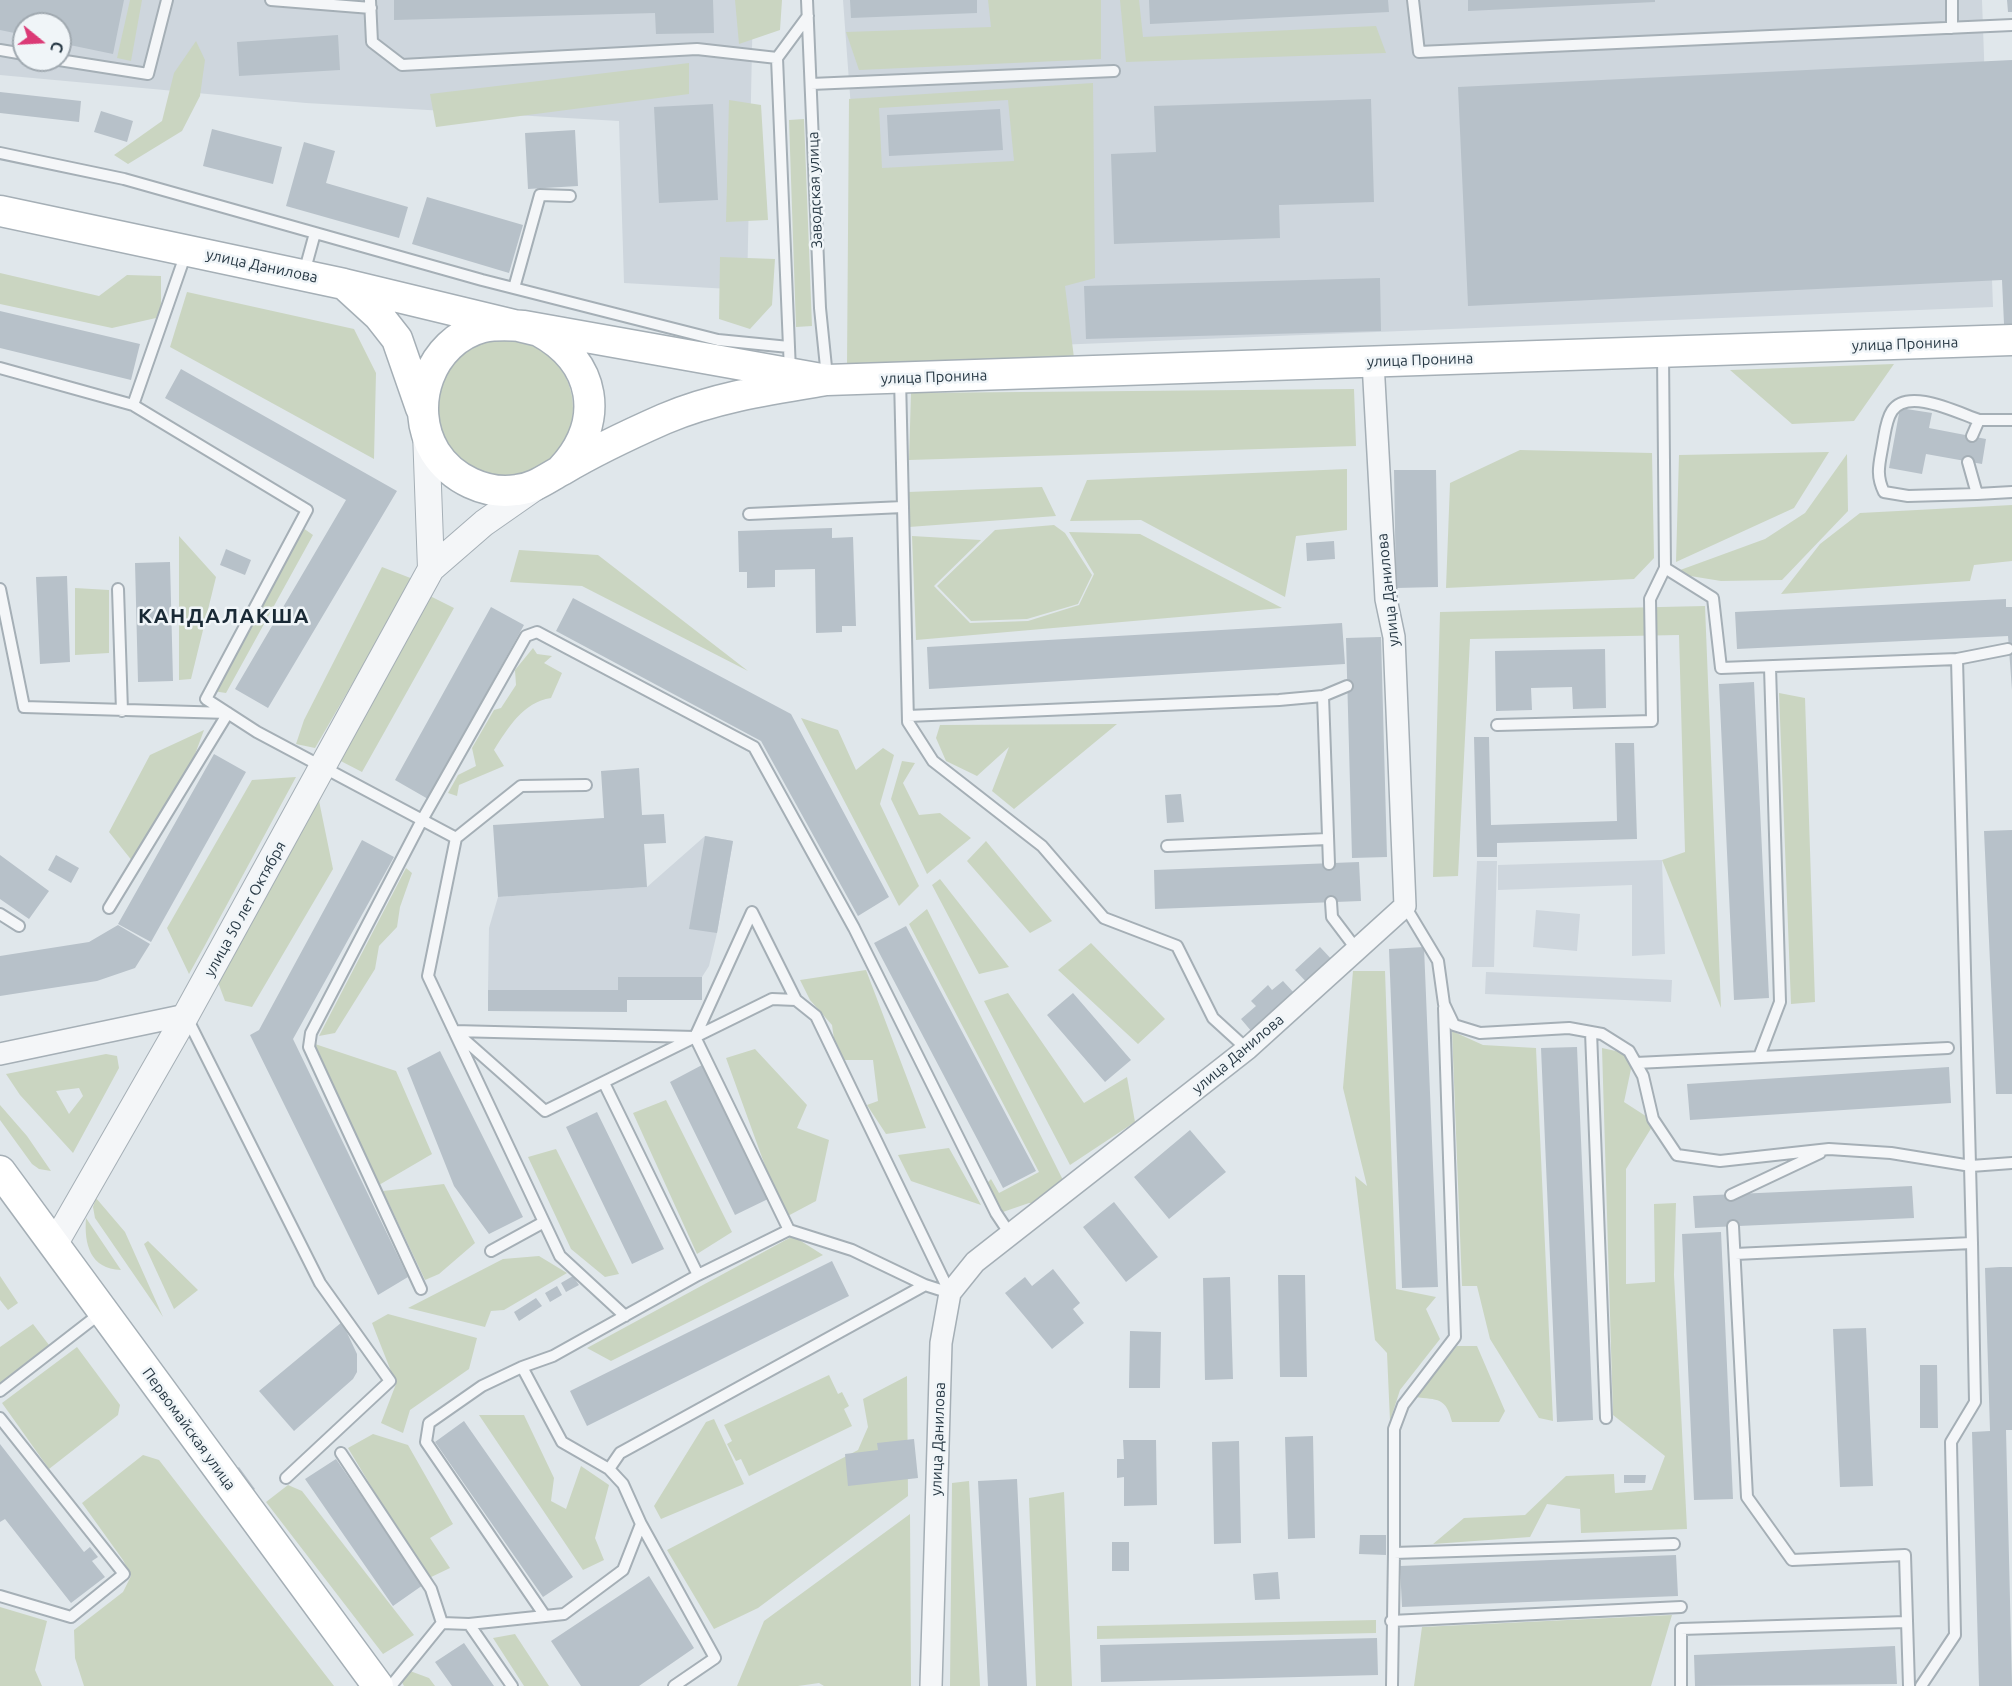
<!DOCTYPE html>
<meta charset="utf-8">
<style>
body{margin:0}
#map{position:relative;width:2012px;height:1686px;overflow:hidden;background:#e0e7eb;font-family:Ubuntu,sans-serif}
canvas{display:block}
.north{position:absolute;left:12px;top:12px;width:60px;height:60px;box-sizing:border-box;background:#f0f5f8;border:2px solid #a0a9b0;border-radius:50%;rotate:108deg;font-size:16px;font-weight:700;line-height:24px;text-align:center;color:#273844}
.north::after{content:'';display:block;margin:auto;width:21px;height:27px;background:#db3a76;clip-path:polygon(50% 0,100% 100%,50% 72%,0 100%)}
</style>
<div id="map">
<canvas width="2012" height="1686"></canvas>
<div class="north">С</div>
</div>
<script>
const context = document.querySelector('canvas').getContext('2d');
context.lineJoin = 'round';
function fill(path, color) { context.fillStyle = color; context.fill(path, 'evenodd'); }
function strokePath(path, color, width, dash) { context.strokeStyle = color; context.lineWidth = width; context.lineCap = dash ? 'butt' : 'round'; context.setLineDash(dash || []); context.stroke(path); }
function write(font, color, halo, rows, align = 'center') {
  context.font = font + ' Ubuntu,sans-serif'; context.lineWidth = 5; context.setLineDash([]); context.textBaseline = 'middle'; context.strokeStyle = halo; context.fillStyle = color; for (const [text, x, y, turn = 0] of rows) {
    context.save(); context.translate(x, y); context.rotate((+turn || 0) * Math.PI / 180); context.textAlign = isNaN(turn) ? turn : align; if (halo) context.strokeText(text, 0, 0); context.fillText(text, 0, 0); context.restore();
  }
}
const built = new Path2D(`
 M0,0H753L747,290L624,283L619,121L306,103L0,75ZM24,24H60V60H24Z
 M843,0H1982L1993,307L859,353V217Z
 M705,836L733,841L717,933L709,966L702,977H618V990H488L489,928L498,897L647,887Z
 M1662,860L1665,954L1632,956V885L1498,890V865Z
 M1477,861H1497L1494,967H1472Z
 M1536,910L1580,914L1577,951L1533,947Z
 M1486,972L1672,980L1671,1002L1485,994Z`);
const green = new Path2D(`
 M130,0H142L131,61L117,58Z
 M735,0H782L780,30L739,44Z
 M988,0H1101V59L859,70L846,32L991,27Z
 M1120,0H1139L1143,37L1376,26L1386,53L1126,62Z
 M196,41L205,60L200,96L182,131L128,164L114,155L162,121L174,73Z
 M689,63V94L436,127L430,94Z
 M1093,83L1095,278L1065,286L1074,358L847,365L849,99ZM1008,100L1014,161L882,168L879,108Z
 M729,100L761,105L768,220L726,222Z
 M804,119L812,326L796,327L789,120Z
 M720,257L775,259L772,305L750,329L719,319Z
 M0,273L99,296L127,275L161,276V307L156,318L112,328L0,304Z
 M187,292L354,329L376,373L374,459L170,347Z
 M437 408a68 68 0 1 1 136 0a68 68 0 1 1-136 0Z
 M1894,364L1854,421L1792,424L1730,370Z
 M1354,389L1356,446L909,460L911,393Z
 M1520,450L1652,453L1654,558L1634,579L1446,588L1450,483Z
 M1829,452L1794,508L1676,562L1679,455Z
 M1847,454L1848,511L1782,580L1721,581L1672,573L1765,539L1805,513Z
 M1347,469V530L1296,536L1285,597L1141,520L1070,521L1087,480Z
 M1042,487L1056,516L909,527L908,492Z
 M2012,505V561L1974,565L1970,581L1781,594L1820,544L1860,513Z
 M1054,525L1065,533L1092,575L1078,604L1027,619L971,621L937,586L995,530Z
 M303,528L313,535L226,693L213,691Z
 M1069,532L1140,534L1282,608L916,640L912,536L981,540L934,586L970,623L1028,621L1079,605L1094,574Z
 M179,536L216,577L191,679L179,680Z
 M519,550L598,555L748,671L582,586L510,582Z
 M382,567L413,579L315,748L296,744L304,720Z
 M75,588L109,590V653L75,655Z
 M422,592L454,608L362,772L333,757Z
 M1705,606L1721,1008L1662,860L1685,852L1679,635L1470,639L1458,876L1433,877L1440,612Z
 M533,648L537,654L552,656L544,663L562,673L551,698C523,702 508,728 494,750L504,766L459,785L457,796L448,793L458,775L476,766L472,748L494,710L501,708L516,685L515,670Z
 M1779,693L1805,698L1815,1002L1791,1004Z
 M801,718L838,730L856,770L883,748L894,755L880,804L919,886L899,906Z
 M1117,724L1014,809L992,791L1009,747L977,776L946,761L936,738L940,725Z
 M204,730L183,787L133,862L109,832L150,755Z
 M902,761L915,763L903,783L919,815L940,813L971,838L927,874L891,799Z
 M296,777L204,947L189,974L167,928L252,780Z
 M318,796L333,869L252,1007L225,1001L216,977Z
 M986,841L1052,921L1030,933L967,861Z
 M406,868L412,873L400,907L397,927L379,946L375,969L335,1033L319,1036Z
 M940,879L1009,967L979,974L932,885Z
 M927,909L1064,1182L1040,1203H1029L1000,1213L985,1185L991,1179L999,1193L1039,1172L909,924Z
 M1091,943L1165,1019L1138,1044L1058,970Z
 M866,970L926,1128L886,1134L867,1105L878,1101L873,1060H837L832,1025L810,1000L800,980Z
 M1353,971H1385L1396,1289L1436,1297L1426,1309L1440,1339L1400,1390L1390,1421L1387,1353L1375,1340L1355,1176L1367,1186L1343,1088Z
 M1008,993L1084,1103L1127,1077L1135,1122L1070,1165L984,1001Z
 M1452,1031L1483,1045L1536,1048L1553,1421L1539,1418L1490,1339L1477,1286H1462Z
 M315,1044L396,1071L432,1154L379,1185Z
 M1602,1048L1634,1055L1624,1102L1655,1122L1626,1169V1284L1655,1282L1654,1204L1676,1203L1674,1275L1687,1529L1581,1533L1580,1509L1547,1504L1530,1537L1433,1544L1464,1518L1525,1515L1566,1476L1614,1474L1615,1493L1652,1490L1665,1456L1613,1415Z
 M755,1049L807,1105L797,1128L829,1140L816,1201L784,1218L726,1058Z
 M106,1054L117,1056L119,1068L73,1153L20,1095L6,1074ZM79,1088L83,1096L69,1114L56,1091Z
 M666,1100L732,1232L697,1254L633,1113Z
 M0,1105L27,1136L51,1171L39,1169L32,1164L0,1120Z
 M949,1148L981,1205L911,1181L898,1155Z
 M556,1149L619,1274L605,1277L571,1249L528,1157Z
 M444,1184L475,1243L439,1274L425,1280L383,1191Z
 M96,1198L125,1232L163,1317L95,1218L93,1207Z
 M86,1218L121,1270C90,1269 84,1244 86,1218Z
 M793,1236L823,1255L611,1361L587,1348Z
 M148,1241L198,1290L174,1309L144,1244Z
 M539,1256L567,1273L504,1310L491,1311L485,1327L408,1308L503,1259Z
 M0,1276L18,1303L8,1310L0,1300Z
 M388,1314L477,1338L469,1369L410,1410L403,1433L381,1423L396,1384L372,1323Z
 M33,1324L49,1345L0,1383V1347Z
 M1457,1346H1477L1505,1411L1499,1422H1452C1446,1397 1438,1400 1415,1397Z
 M77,1347L120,1405L118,1415L49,1469L2,1403Z
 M829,1375L838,1394L842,1392L849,1406L844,1409L852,1426L749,1476L741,1459L736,1461L727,1444L732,1441L724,1425Z
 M907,1376L908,1496L758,1608L714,1629L667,1550L858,1450L868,1427L863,1399Z
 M479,1415H524L554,1478L551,1501L566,1509L581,1466L609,1485L595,1538L604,1560L583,1570Z
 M714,1419L744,1484L661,1519L654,1506L706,1422Z
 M373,1434L408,1445L453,1524L430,1538L450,1568L427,1579L348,1448Z
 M143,1455L159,1460L334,1686H84L75,1658L74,1630L123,1592L131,1576L123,1560L82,1503Z
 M969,1481L980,1686H950L952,1483Z
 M288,1485L302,1491L414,1635L383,1654L266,1502Z
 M1064,1492L1072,1686H1036L1029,1498Z
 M910,1514L911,1686H824L819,1683L798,1686H737L764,1621Z
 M0,1607L47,1621L35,1670L42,1686H0Z
 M1672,1615L1651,1686H1414L1422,1627Z
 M1376,1620V1633L1097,1639V1626Z
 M515,1634L549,1686H524L493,1638Z
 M410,1671L429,1678L435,1686H404L400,1679Z`);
const building = new Path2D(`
 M0,0H124L113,54L60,43V24H24V35L0,30Z
 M394,0H713L714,33L656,34L655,13L394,20Z
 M850,0H977V13L851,18Z
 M1149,0H1388L1389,12L1150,24Z
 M1468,0H1655V2L1468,11Z
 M2007,0H2012V12H2008Z
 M338,35L340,70L239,76L237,42Z
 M2012,60V324H2004L2002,280L1468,306L1458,87Z
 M0,92L81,101L79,122L0,113Z
 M1371,99L1374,202L1279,205L1280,238L1114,244L1111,154L1156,152L1154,106Z
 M713,104L718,200L659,203L654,107Z
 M1000,109L1003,150L889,156L887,115Z
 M101,111L133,121L127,142L94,132Z
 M212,129L282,147L273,184L203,166Z
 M575,130L578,186L528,189L525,133Z
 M304,142L335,151L326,183L408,207L399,238L286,206Z
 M427,197L523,225L509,273L412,244Z
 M1380,278L1381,331L1086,339L1084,286Z
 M0,311L140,344L131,380L0,348Z
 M181,369L397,491L268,708L235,689L346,500L165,398Z
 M1900,408L1932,413L1929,428L1986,439L1982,464L1926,454L1922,474L1889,468Z
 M1394,470H1436L1438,587L1396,588Z
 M832,528V538L853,537L856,626H842V632L816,633L815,569L775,570V587L747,588V572H739L738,531Z
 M1334,541L1335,559L1307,561L1306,543Z
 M226,549L251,560L245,575L220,565Z
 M170,562L173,681L138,682L135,563Z
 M67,576L70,662L40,664L36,577Z
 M573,598L791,714L889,897L858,916L761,741L556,631Z
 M2006,599V607H2012V690L2008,636L1737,649L1735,612Z
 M491,607L524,625L428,799L395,780Z
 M1342,623L1345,664L929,689L927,647Z
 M1381,637L1387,857L1352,858L1346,638Z
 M1605,649L1606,708L1573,709L1572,687L1531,688L1532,710L1496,711L1495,651Z
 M1754,682L1769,998L1734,1000L1719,684Z
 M1474,737H1489L1491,825L1617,821L1615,743H1634L1637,839L1497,843V857H1477Z
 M214,754L246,772L151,942L118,924Z
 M639,768L642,815L664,814L666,843L644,844L647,887L498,897L493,825L604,818L601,771Z
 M1181,794L1184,822L1167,823L1165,795Z
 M2012,830V1094H1996L1984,831Z
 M705,836L733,841L717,933L689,929Z
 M362,840L394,857L293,1039L408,1277L378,1295L250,1035L259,1030Z
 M0,855L49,891L29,919L0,899Z
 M56,855L79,868L71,883L48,870Z
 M1359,862L1361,901L1155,909L1154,870Z
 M118,925L150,944L135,968L97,981L0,996V956L89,942Z
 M906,926L1036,1171L1003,1188L874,943Z
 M1320,947L1335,963L1310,986L1295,970Z
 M1424,947L1438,1287L1402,1288L1389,949Z
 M618,977H702V1000H627V1012L488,1011V990H618Z
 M1283,981L1295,994L1252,1032L1241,1019L1256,1006L1251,1001L1268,985L1272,990Z
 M1073,993L1131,1060L1105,1082L1047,1015Z
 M1577,1047L1593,1420L1557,1422L1541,1048Z
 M440,1051L523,1217L489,1234L454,1186L407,1068Z
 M702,1065L768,1199L735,1215L670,1082Z
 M1949,1067L1951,1103L1690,1120L1687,1084Z
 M597,1112L664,1249L632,1264L566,1127Z
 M1190,1130L1226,1172L1169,1219L1134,1177Z
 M1912,1186L1914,1218L1695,1228L1693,1196Z
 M1114,1202L1158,1257L1126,1282L1083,1227Z
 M1721,1232L1733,1499L1694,1500L1682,1234Z
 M832,1261L849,1296L587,1426L570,1391Z
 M2000,1267H2012V1430H2006L2012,1686H1979L1972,1432L1990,1431L1985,1268Z
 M1053,1269L1080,1303L1073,1309L1084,1323L1052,1349L1005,1293L1025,1277L1032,1286Z
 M1278,1275H1305L1307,1377H1280Z
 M573,1276L579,1285L566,1292L561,1283Z
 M1230,1277L1233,1379L1205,1380L1203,1278Z
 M557,1286L562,1295L550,1302L545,1293Z
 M536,1298L542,1306L519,1321L514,1312Z
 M342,1322L357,1354V1372L353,1379L294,1431L259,1391Z
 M1866,1328L1873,1486L1840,1487L1833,1329Z
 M1130,1331L1161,1332L1160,1388H1129Z
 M1920,1365H1937L1938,1428H1920Z
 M464,1421L573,1577L543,1597L435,1442Z
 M1313,1436L1315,1538L1288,1539L1285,1437Z
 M914,1439L918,1478L848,1486L845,1454L878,1450L877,1443Z
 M1123,1440H1156L1157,1505L1124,1506V1477L1117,1478V1459H1124Z
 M1239,1441L1241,1543L1214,1544L1212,1442Z
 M0,1444L84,1552L90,1547L98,1557L92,1561L105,1577L71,1603L5,1519L0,1522Z
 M336,1459L423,1585L393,1606L305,1479Z
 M239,1467L255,1489L245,1497L229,1475Z
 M1624,1475H1646L1645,1483H1624Z
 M1017,1479L1027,1686H988L978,1481Z
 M1360,1535H1386V1555L1359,1554Z
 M1112,1542H1129V1571H1112Z
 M1676,1555L1678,1596L1402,1607L1400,1566Z
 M1278,1572L1280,1599L1255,1600L1253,1574Z
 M649,1576L694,1648L639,1686H581L551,1641Z
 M1377,1638L1378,1675L1101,1682L1100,1645Z
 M464,1643L494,1686H452L435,1662Z
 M1895,1646L1897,1684L1695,1686L1694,1655Z`);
const service = new Path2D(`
 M271,0L371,8
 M370,0L372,42L402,65L697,49L777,58
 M807,0L820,308L827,377
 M1413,0L1419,52L2012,25
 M1952,0V28
 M0,50L24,54
 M59,60L148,74L167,0
 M811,84L1114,71
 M0,153L124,179L482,280L718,340L789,347
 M304,273L315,233
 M514,288L540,195L570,196
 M1663,355L1665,568L1713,598L1721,668L1957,659L1972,1243L1735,1254
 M0,368L133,405L307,510L206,699L257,732L456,838L428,976L560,1256L625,1316
 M790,371L777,58L808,16
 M900,378L908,722L933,761L1042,846L1104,918L1177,946L1213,1018L1247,1049
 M133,405L186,253
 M1972,436L1979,420H2012
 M1968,462L1977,494L2012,492
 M1977,494L1908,496L1884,492C1875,474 1880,462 1883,443C1885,433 1886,420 1892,411C1908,387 1958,413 1979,420
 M749,514L903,507
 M0,589L24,707L228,713
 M118,589L122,711
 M1957,659L2008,649
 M908,716L1279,700L1323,696
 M1497,725L1652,721L1650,599L1665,568
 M456,838L521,786L586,785
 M1167,846L1327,839
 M1329,864L1323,696L1347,686
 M1331,902L1332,917L1357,950
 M1405,906L1438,961L1444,1004L1454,1025L1480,1033L1569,1028L1602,1034L1629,1051L1643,1076L1653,1119L1677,1155L1720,1161L1829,1149L1891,1153L1971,1166L2012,1163
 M109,908L228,713
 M0,914L19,926
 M187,1018L320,1283L390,1381L286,1478
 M454,1031L695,1037L789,1230
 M1591,1032L1606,1418
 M459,1035L545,1111L772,999L796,1000
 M695,1037L752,912L796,1000L816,1016L950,1293
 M1759,1057L1780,1002L1770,667
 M1636,1063L1948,1048
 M604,1083L698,1275
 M1731,1195L1820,1153
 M1733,1226L1747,1497L1792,1560L1905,1555L1909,1686
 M491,1251L544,1222
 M421,1289L309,1047L311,1033L422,820L526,636L537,632L754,747L854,928L996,1213L1010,1234
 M522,1367L482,1386L429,1423L426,1442L545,1616
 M0,1391L102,1312
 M0,1418L124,1574L71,1617L0,1596
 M341,1453L431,1589L442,1623
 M609,1469L620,1453L925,1285
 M641,1524L715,1658L674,1686
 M1394,1553V1429L1403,1405L1455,1337L1444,1008
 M1391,1621L1681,1607
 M469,1624L512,1686
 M391,1686L442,1623L469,1624L564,1614L623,1570L641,1524L623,1484L609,1469L562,1442L522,1367L553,1356L698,1275L789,1230L852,1250L925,1285L950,1293
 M1392,1686L1394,1553L1674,1544
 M1681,1686V1629L1906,1622
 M1921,1686L1955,1635L1951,1442L1975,1402L1972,1243`);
const minor = new Path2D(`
 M0,1054L186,1015
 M931,1686L941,1343L950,1293L975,1262L1247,1049L1405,906L1394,637L1386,599L1373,362`);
const tertiary = new Path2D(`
 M426,432L431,569
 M54,1245L186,1015L431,569L484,523L537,486`);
const secondary = new Path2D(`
 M0,211L344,284L539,331C596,362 606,421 562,469
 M344,284L379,316L397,339L421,408
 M827,380L524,326C510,325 497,324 483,327C430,341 407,406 435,452C452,479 486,495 517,490C535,488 547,478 562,470C594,451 630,434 664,419C716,397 772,389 827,380L2012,340
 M0,1171L378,1686`);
const streetNames = [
 ["Заводская улица",815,190,-92],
 ["улица Данилова",262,266,12],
 ["улица Пронина",1905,344,-2],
 ["улица Пронина",1420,360,-2],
 ["улица Пронина",934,377,-2],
 ["улица Данилова",1388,590,-96],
 ["улица 50 лет Октября",245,909,-61],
 ["улица Данилова",1238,1054,-40],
 ["Первомайская улица",189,1429,54],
 ["улица Данилова",938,1439,-88]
];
const districtNames = [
 ["КАНДАЛАКША",224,616]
];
fill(built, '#ced6dd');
fill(green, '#cad5c1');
fill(building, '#b7c1c9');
strokePath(service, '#a5afb6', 14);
strokePath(minor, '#a5afb6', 24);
strokePath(tertiary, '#a5afb6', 28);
strokePath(secondary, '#a5afb6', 33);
strokePath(service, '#f4f6f8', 10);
strokePath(minor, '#f4f6f8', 21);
strokePath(tertiary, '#f4f6f8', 26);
strokePath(secondary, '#fff', 30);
write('15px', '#273844', '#f0f5f8', streetNames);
context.letterSpacing = '1.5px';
write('bold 21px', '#192935', '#f0f5f8', districtNames);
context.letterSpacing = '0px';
</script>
